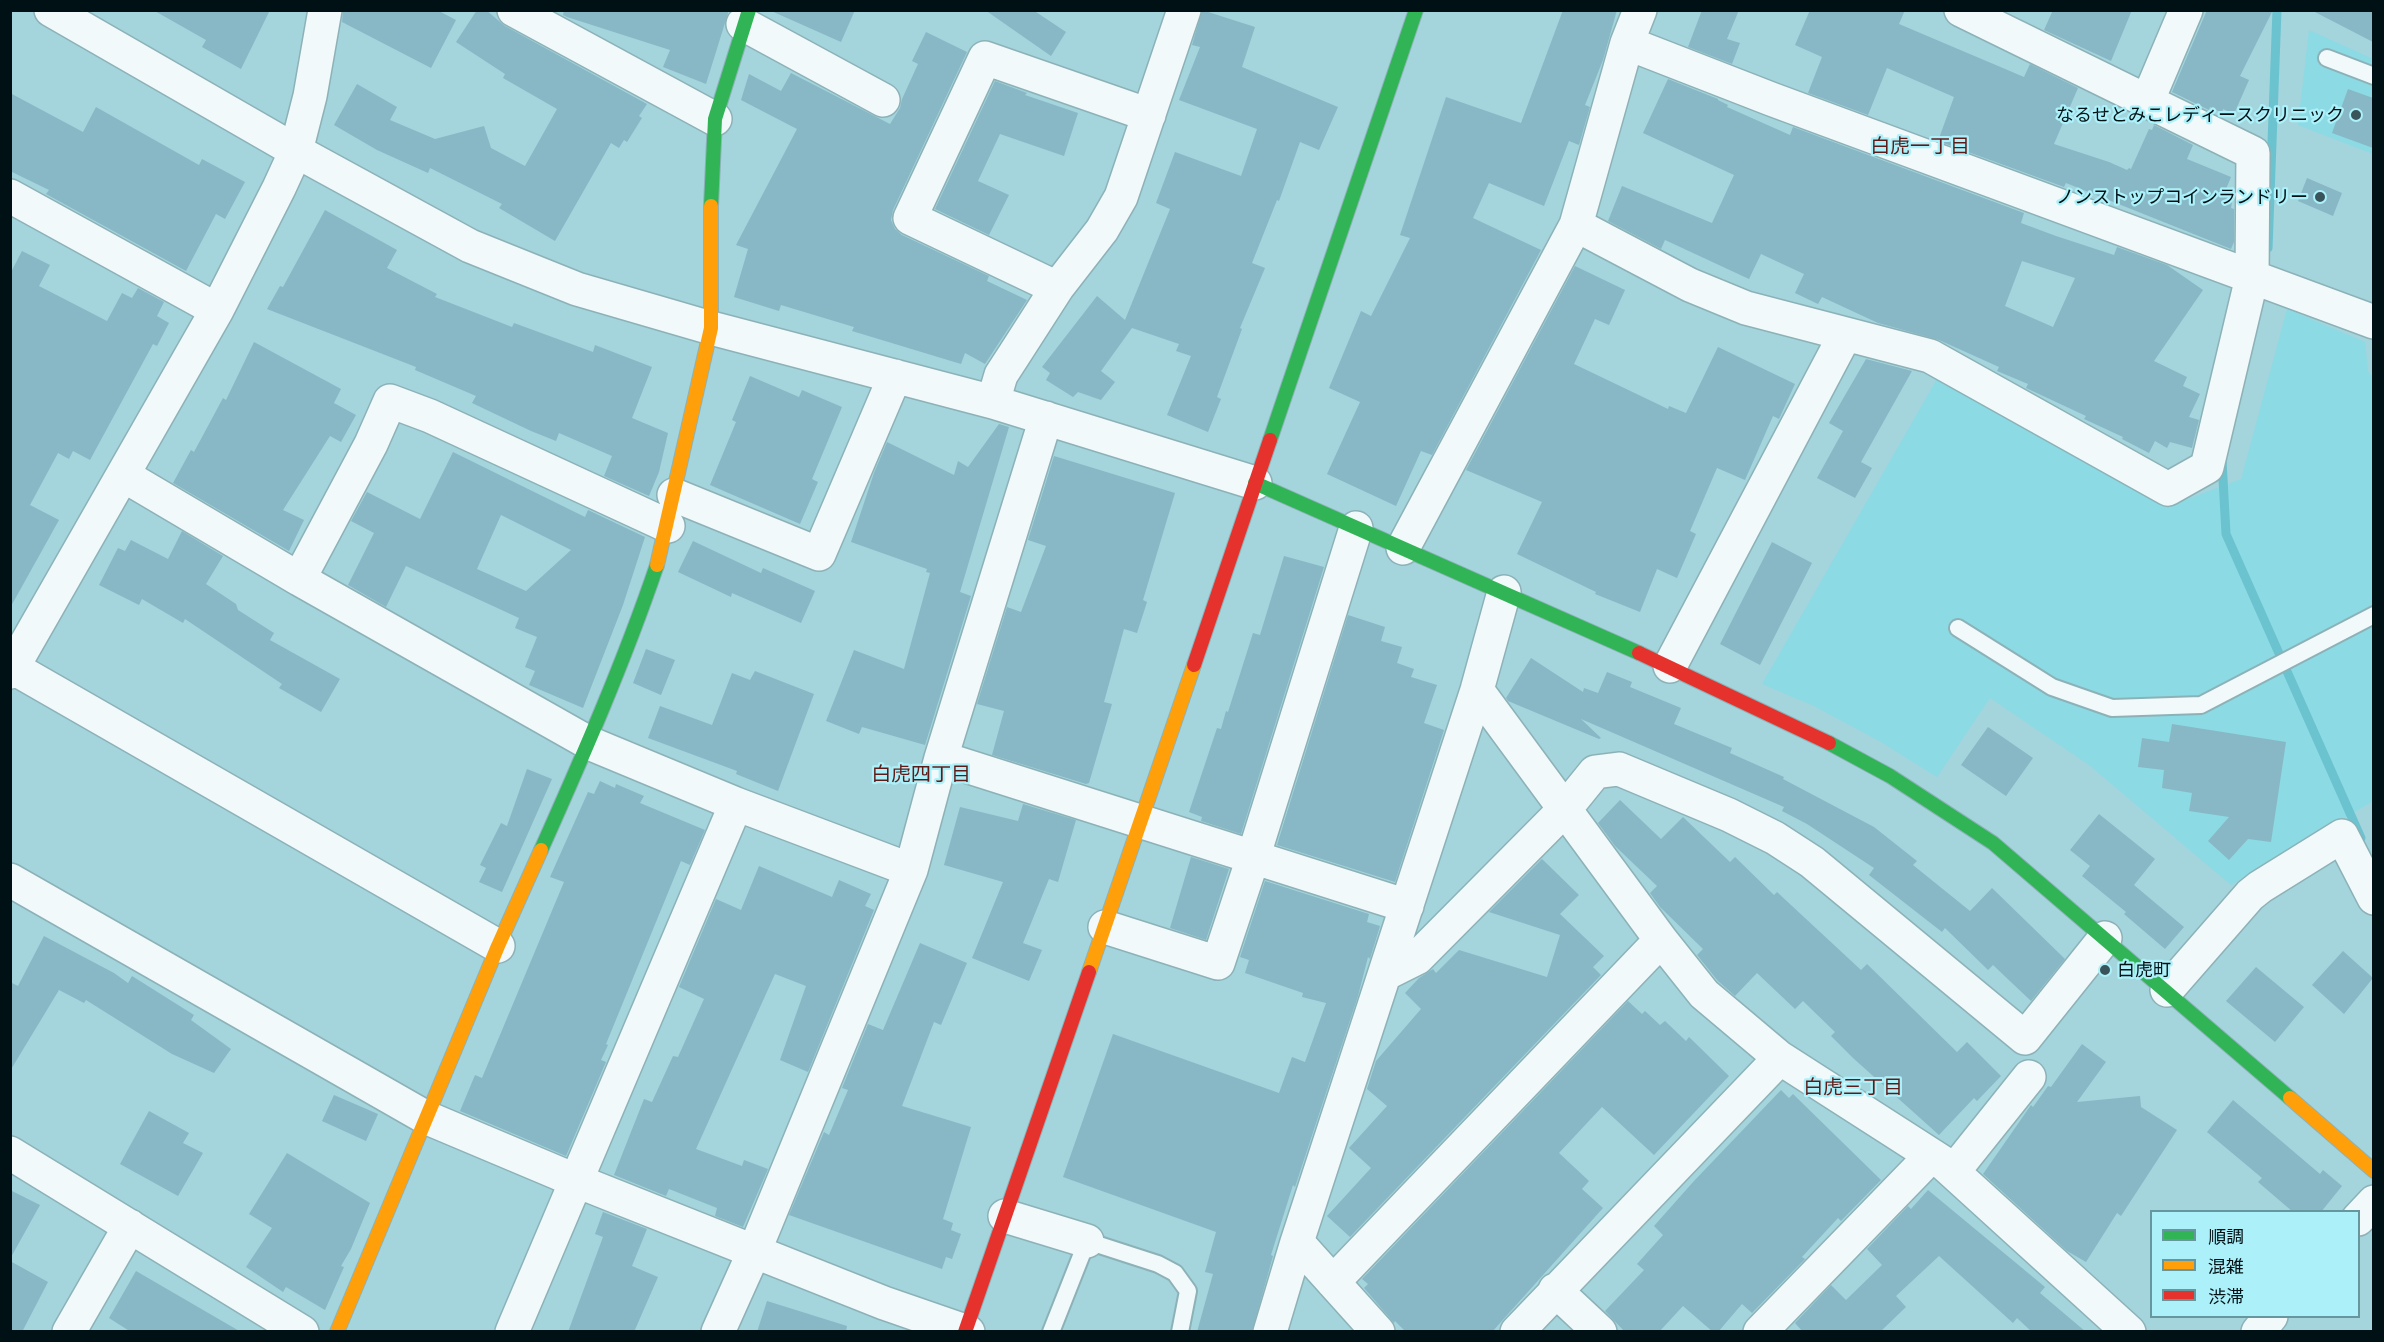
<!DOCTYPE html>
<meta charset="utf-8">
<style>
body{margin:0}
#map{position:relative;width:2384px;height:1342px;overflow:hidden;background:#a4d4dc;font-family:"Crimson Pro","Noto Sans JP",serif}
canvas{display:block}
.frame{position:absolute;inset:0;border:12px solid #001115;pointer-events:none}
.legend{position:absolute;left:2150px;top:1210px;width:210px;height:108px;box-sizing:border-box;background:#acf1fa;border:2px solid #67979e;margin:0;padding:8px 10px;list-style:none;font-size:18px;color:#001115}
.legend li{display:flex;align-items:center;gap:12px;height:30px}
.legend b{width:30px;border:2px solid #67979e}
</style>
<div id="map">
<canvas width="2384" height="1342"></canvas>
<div class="frame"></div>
<ul class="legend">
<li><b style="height:8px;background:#30b455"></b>順調</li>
<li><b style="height:8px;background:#ff9f0a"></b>混雑</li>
<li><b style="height:8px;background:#e5322d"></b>渋滞</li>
</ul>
</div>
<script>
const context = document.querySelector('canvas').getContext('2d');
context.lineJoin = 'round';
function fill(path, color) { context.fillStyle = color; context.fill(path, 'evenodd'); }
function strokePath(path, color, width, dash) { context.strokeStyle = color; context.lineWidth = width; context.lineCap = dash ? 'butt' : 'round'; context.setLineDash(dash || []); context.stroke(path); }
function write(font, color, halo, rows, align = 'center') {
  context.font = font + ' "Crimson Pro","Noto Sans JP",serif'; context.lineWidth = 4.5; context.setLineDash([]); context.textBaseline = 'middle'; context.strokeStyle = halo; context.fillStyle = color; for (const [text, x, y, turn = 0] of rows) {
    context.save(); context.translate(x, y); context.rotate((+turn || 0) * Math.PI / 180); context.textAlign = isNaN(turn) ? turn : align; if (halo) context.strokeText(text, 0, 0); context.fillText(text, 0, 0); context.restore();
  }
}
const built = new Path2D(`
 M2309,30L2373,59V154L2298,125Z
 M2287,309L2365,342L2368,371L2374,380L2373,801L2231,885L2089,765L1990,698L1937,777L1881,742L1814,706L1762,684L1937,379L2167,507L2241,479Z`);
const stream = new Path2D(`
 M2268,248L2277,10
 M2222,460L2226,534L2361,838`);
const building = new Path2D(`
 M153,10H270L241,69L202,47L206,40Z
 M343,10H437L456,20L431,68L342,22Z
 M477,10H486L505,26L647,104L639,116L642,118L627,142L624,140L619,148L611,143L555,241L499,208L502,204L430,168L428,173L377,150L334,125L357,84L397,107L390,120L435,139L484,126L491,148L525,166L557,109L503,78L505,74L456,42Z
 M564,10H729L706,84L663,67L670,50L567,17L563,15Z
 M769,10H855L841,42Z
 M985,10H1033L1066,32L1051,56Z
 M1202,10L1255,27L1242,67L1338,107L1319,150L1300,142L1279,201L1277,200L1252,263L1265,268L1240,328L1242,329L1217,397L1221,399L1208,432L1167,415L1191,356L1176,351L1179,344L1132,328L1101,371L1115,382L1101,400L1078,392L1073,397L1046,380L1050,373L1042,367L1097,296L1125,320L1170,209L1156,203L1175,152L1241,176L1257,129L1179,100L1200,47L1192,45Z
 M1563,10H1617L1603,60L1585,105L1590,107L1579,145L1569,141L1544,206L1489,183L1473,218L1541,250L1432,455L1421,451L1396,506L1327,474L1360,402L1329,388L1361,311L1371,316L1410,238L1400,235L1446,97L1521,123Z
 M1702,10H1739L1727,39L1740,43L1732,64L1688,47Z
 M1810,10H1905L1899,24L2024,77L2030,64L2078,88L2054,144L2109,162L2127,170L2129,168L2131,169L2149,129L2152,130L2154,125L2193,145L2187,159L2231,177L2226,189L2234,192L2231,208L2234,209V242L2231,249L2066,183L2064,187L1938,141L1954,97L1887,68L1868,115L1808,93L1822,57L1795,45Z
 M2053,10H2132L2111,61L2044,30Z
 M2207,10H2273L2240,76L2249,80L2234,114L2223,109L2222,113L2210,107L2209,110L2172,92Z
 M2311,10H2373V42Z
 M926,32L967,52L893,210L891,220L895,229L902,235L989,276L987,281L1027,300L985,364L965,353L961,364L852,331L854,327L781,305L779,311L734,297L748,249L736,245L797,129L741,100L749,74L781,91L791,73L890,124L900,108L902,99L918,64L912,61Z
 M1668,79L1718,99V100L1728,105L1727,107L1790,135L1793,127L2024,213L2021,223L2056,236L2114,255L2117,247L2167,265L2203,290L2154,361L2187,377L2183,386L2200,394L2189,417L2199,420L2192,448L2170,442L2167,448L2155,441L2149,453L2122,439L2123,437L2084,419L2086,416L2026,388L2028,384L1997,371L1999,367L1939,340L1878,323L1822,297L1818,304L1795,293L1804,274L1761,254L1749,279L1665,240L1661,249L1608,221L1622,186L1712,223L1734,175L1643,133ZM2022,261L2075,278L2053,327L2005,306Z
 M995,81L1027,93L1025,95L1078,113L1064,156L1000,134L978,181L1009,195L989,235L935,209Z
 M2348,89L2373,98V148L2332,133Z
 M10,93L83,132L96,107L199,165L202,159L245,182L225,219L216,214L186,271L46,194L49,190L10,171Z
 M2307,178L2342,193L2333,216L2298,201Z
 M325,210L397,250L387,268L437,294L435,297L512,327L514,323L593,352L595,345L652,367L632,418L668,433L659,472L649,496L604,476L612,456L559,433L556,441L531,431L472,403L476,396L415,370L416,367L267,309L280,286L283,287Z
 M22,251L50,265L39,286L107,321L122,293L132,298L138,288L164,302L157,316L169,323L157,346L153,344L90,460L73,451L69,459L58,453L30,505L59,520L10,608V274Z
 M1575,266L1625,290L1609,325L1595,319L1574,364L1668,409L1669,406L1686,413L1718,347L1795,384L1779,419L1773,416L1745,480L1717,468L1690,531L1696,534L1677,578L1657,569L1640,612L1595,594L1596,592L1517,554L1542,502L1466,470Z
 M254,342L341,389L334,403L356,415L341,442L330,436L283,510L304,520L289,551L173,483L191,450L194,452L223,398L226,400Z
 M1866,359L1912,371L1861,462L1872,468L1855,498L1817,478L1843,431L1829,423Z
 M750,376L799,397L802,390L842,407L812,479L818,482L800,524L710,485L736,422L732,420Z
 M999,424L1009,427L960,592L971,596L925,745L862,727L859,734L826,721L854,650L904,669L930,573L926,572L927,569L851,542L874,473L887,442L954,475L958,461L968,467Z
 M453,452L585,517L588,510L645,537L623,605L583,708L529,685L535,671L525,667L537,637L515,628L519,618L406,566L386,607L348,585L374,533L351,521L367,492L420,519ZM501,515L571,550L526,591L477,569Z
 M1054,456L1175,493L1143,600L1147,602L1137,633L1124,629L1104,702L1112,704L1089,783L1086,784L992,755L1004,711L977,704L1007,607L1021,612L1046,546L1028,540Z
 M182,531L223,556L206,584L236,604L238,610L274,633L270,640L340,679L321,712L279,688L282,684L185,619L183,623L142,599L139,605L99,585L118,548L125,551L131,540L168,559Z
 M693,541L761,573L763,568L815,591L801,623L732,593L731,597L678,572Z
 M1772,542L1812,563L1760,665L1720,644Z
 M1284,556L1324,567L1241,834L1201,821L1202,817L1189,812L1217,728L1221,729L1226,711L1228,712L1253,633L1260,635Z
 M1348,615L1385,627L1381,641L1402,647L1397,663L1414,669L1411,677L1437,685L1424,723L1444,730L1395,882L1277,845Z
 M646,649L675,660L661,695L633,683Z
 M1531,658L1583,692L1584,688L1598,693L1607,672L1632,682L1630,687L1681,708L1674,724L1732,748L1730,753L1784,777L1783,779L1874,827L1917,861L1913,865L1970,911L1992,888L2065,959L2031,1001L1993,965L1988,970L1945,928L1942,932L1869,875L1874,868L1807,824L1782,811L1784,807L1581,719L1601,738L1599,739L1508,701L1506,698Z
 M755,671L814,694L778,791L736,774L737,771L648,738L660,706L712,725L732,673L750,680Z
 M2172,724L2286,742L2271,842L2248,839L2229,860L2208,841L2229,817L2189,811L2192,793L2162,788L2164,770L2138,767L2142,738L2169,742Z
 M1988,727L2033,758L2006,796L1961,765Z
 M527,769L552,779L502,892L479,882L486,868L480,865L501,823L507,826Z
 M600,781L615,788L616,784L644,796L640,803L705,830L690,865L681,861L606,1044L608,1045L601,1060L606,1062L566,1156L460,1111L475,1075L482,1078L564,882L550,877L588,792L594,794Z
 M1620,800L1661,839L1683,817L1730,862L1735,857L1774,895L1777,892L1861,970L1867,964L1957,1052L1967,1042L2001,1076L1977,1101L1974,1098L1939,1135L1853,1058L1831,1036L1835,1032L1803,1001L1795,1009L1757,973L1735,996L1718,981L1697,955L1703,949L1660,907L1650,893L1657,886L1615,846L1598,823Z
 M1023,804L1076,820L1058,882L1049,879L1023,943L1042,950L1029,981L972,958L1003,882L944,865L960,807L1018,821Z
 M2099,814L2155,859L2134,885L2184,927L2165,949L2124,914L2126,912L2082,876L2090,866L2070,850Z
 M1191,857L1229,869L1206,940L1170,928Z
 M1542,859L1579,895L1560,914L1604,956L1593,967L1601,975L1350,1237L1327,1216L1371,1168L1349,1148L1387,1106L1367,1089L1376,1061L1421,1009L1405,993L1419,978L1433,969L1436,973L1459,950L1547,977L1560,935L1489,912Z
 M759,866L832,897L839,880L871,894L865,906L874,910L808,1072L780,1060L806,986L775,974L696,1149L742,1166L744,1160L768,1169L743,1227L715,1216L717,1208L669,1189L666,1196L661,1194L614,1175L644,1099L652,1102L673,1056L678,1057L704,999L679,987L716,899L741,910Z
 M1265,881L1369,914L1367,922L1380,926L1370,959L1368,957L1358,996L1295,1187L1293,1185L1271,1255L1273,1256L1252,1332H1197L1213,1274L1205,1272L1216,1232L1063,1177L1113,1034L1279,1093L1292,1057L1305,1062L1326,1003L1302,997L1303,993L1245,973L1249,960L1240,957Z
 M44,936L114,973L128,983L132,976L194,1015L191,1020L231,1049L214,1073L172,1054L86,1000L84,1003L59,990L10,1071V982L18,986Z
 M920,943L967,963L941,1025L934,1022L902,1106L971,1127L943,1219L953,1223L951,1230L961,1234L952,1259L946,1257L942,1269L789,1215L824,1132L829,1135L848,1090L842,1088L868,1024L883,1030Z
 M2343,951L2373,978L2344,1014L2312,985Z
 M2256,967L2304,1007L2275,1042L2226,1001Z
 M1628,1001L1642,1014L1645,1011L1660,1025L1665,1021L1686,1041L1689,1037L1729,1076L1654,1155L1602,1107L1559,1153L1589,1181L1582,1189L1603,1208L1492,1332H1406L1395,1321L1394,1323L1364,1288L1368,1284L1362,1279Z
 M2082,1044L2106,1062L2077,1102L2140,1096L2141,1107L2177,1130L2121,1216L2117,1213L2086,1262L2067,1251L1983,1174L2031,1105L2033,1107L2048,1086L2051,1087Z
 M1781,1090L1789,1098L1793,1094L1881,1180L1841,1221L1838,1218L1802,1257L1805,1259L1752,1313L1742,1304L1718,1332H1713L1683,1306L1659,1332H1625L1605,1311L1644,1270L1637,1264L1663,1235L1654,1226L1694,1181Z
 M334,1095L378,1114L366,1141L322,1121Z
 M2233,1100L2320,1174L2323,1170L2342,1186L2321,1212H2293L2258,1182L2262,1178L2207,1132Z
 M149,1111L189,1133L183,1143L203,1153L178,1196L120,1164Z
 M287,1153L370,1203L351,1249L341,1266L344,1267L325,1310L286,1287L283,1292L246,1267L272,1228L249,1214Z
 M10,1190L40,1205L10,1259Z
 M1928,1190L2045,1287L2040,1293L2086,1332H2032L2017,1318L2013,1323L1939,1256L1896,1296L1906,1307L1880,1332H1803L1795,1323L1831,1285L1846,1300L1882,1265L1867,1249L1908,1206L1911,1209Z
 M603,1212L647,1229L632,1266L658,1277L634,1332H568L603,1237L595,1234Z
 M10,1261L48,1282L22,1332H10Z
 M136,1271L241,1332H131L109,1318Z
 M767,1301L847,1326L846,1332H757Z`);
const lane = new Path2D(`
 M2327,58L2374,76
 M1958,628L2052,687L2112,708L2201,705L2374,615
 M1051,1332L1087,1241L1158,1264L1175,1273L1188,1291L1180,1332`);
const street = new Path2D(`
 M51,10L296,151L470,246L577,289L711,328L993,402L1255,483
 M514,10L715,119
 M1640,10L1627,43L1771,99L2374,322
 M743,24L883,100
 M2147,102L2186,10
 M10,196L217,310
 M1576,225L1690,285L1746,308L1930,356L2168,489L2207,467L2252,277L2253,153L1961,10
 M1057,288L910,218L985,58L1149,115
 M993,402L1001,375L1014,355L1057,288L1102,230L1121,197L1184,10
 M123,475L299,579L371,444L390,401L430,416L668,526
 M674,495L819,554L895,376
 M1403,548L1576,225L1627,43
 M299,579L589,743L736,804L911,870L754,1252L718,1332
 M10,666L498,946
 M1670,666L1845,335
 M10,672L217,310L279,188L296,151L310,96L325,10
 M1477,690L1661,940L1704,994L1780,1058L1942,1162L2129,1332
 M941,758L1407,906
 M911,870L941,758L1046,418
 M10,880L425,1117L577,1181L884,1303L968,1332
 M1105,927L1218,963L1253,858L1356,528
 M1385,974L1417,958L1565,809L1595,772L1619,769L1729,815L1775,838L1812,862L2025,1038L2105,938
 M2167,990L2250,895L2260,887L2342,836L2374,898
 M10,1153L302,1332
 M1953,1172L2029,1077
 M1005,1216L1087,1241
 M2358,1219L2374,1202
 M1333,1282L1661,940
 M1555,1290L1600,1332
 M69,1332L130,1226
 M512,1332L736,804
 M1270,1332L1297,1242
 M1378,1332L1297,1242L1477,690L1504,592
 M1517,1332L1780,1058
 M1760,1332L1931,1156
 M2258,1332L2271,1316`);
const fast = new Path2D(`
 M711,206L715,119L749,10
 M1270,440L1416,10
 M1255,483L1639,653
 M1829,743L1890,776L1993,843L2290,1098
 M541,850C583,756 624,662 657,565`);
const slow = new Path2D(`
 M657,565L711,328V206
 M1089,972L1194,665
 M2290,1098L2374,1171
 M337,1332L498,946L541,850`);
const jam = new Path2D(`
 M1639,653L1829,743
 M1194,665L1270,440
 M965,1332L1089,972`);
const markers = [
 [2356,115,6,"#39555b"],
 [2320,197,6,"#39555b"],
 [2105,970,6,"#39555b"]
];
const poiNames = [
 ["なるせとみこレディースクリニック",2344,115],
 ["ノンストップコインランドリー",2308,197],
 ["白虎町",2117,970,"left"]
];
const neighbourhoodNames = [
 ["白虎一丁目",1920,147],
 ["白虎四丁目",921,775],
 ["白虎三丁目",1853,1088]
];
fill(built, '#8cdae4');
strokePath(stream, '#6ac3cf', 9);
fill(building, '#88b8c5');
strokePath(lane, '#8cb2b8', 20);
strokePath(street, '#8cb2b8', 36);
strokePath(fast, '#8cb2b8', 16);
strokePath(slow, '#8cb2b8', 16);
strokePath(jam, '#8cb2b8', 16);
strokePath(lane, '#f1f9fa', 16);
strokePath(street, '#f1f9fa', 33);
strokePath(fast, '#30b455', 14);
strokePath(slow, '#ff9f0a', 14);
strokePath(jam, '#e5322d', 14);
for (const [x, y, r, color] of markers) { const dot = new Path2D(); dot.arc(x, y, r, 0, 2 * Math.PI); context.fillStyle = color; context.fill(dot); strokePath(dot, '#acf1fa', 2); }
write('18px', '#001115', '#acf1fa', poiNames, 'right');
write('20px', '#5e1a17', '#acf1fa', neighbourhoodNames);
</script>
